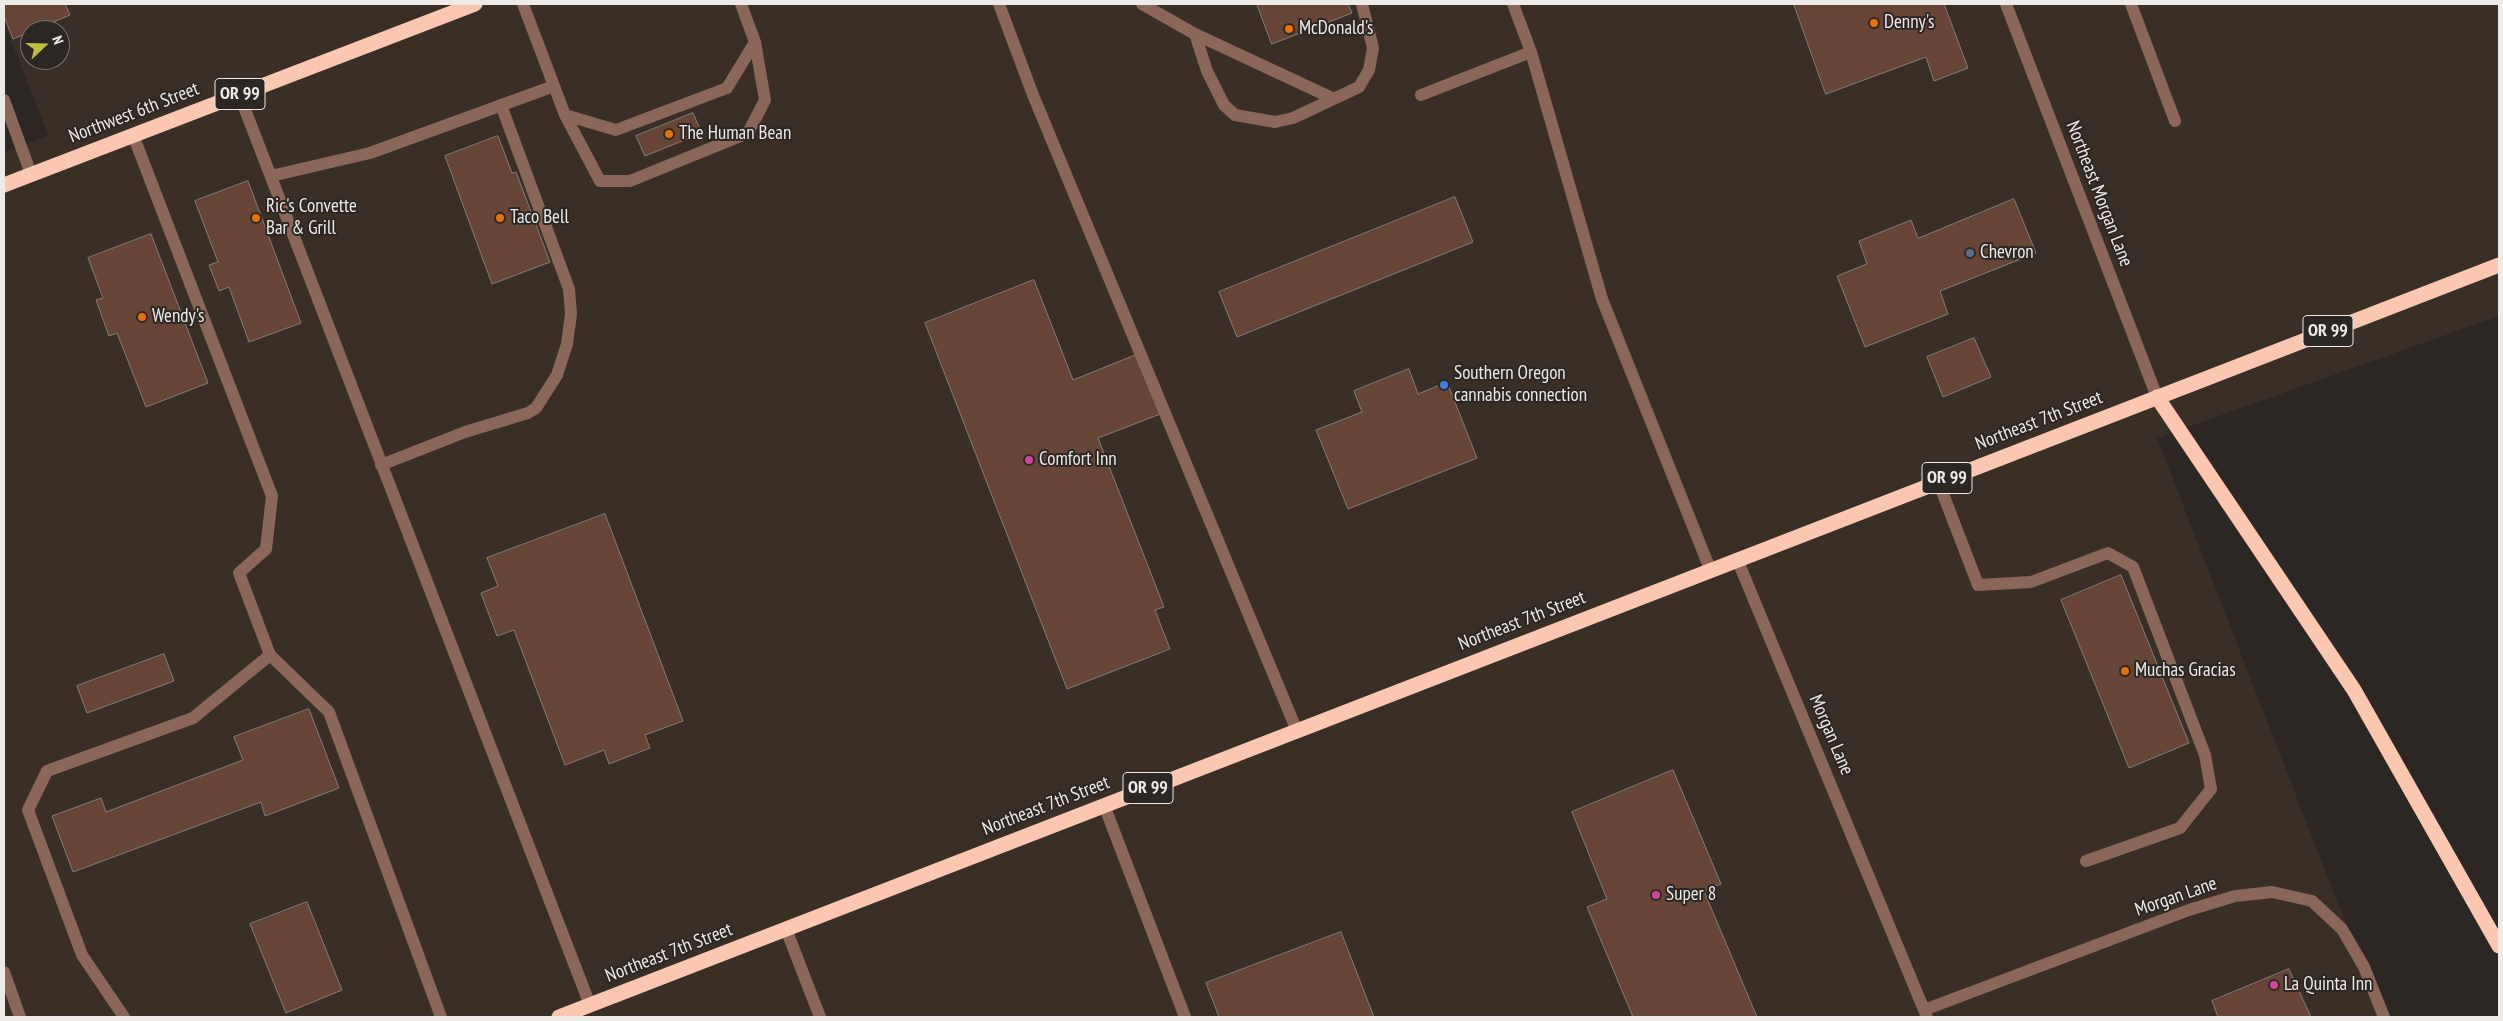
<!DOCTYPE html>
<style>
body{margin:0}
#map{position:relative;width:2503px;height:1021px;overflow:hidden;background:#2d2724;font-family:"PT Sans Narrow",sans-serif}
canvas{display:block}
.frame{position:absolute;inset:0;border:5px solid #eeeae8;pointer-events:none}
.north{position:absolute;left:20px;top:20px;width:50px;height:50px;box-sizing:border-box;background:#2d2724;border:1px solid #7a7572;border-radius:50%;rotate:69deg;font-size:14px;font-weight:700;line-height:20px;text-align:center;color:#eeeae8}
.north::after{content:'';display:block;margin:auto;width:18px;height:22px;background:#c0be41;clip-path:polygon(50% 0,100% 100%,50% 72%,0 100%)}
</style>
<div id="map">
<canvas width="2503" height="1021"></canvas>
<div class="frame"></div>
<div class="north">N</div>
</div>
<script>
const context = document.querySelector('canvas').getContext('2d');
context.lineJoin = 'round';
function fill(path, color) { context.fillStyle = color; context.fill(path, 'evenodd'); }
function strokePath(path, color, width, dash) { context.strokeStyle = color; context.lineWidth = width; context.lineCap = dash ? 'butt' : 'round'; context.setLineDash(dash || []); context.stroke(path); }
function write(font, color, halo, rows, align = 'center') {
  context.font = font + ' "PT Sans Narrow",sans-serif'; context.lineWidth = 4; context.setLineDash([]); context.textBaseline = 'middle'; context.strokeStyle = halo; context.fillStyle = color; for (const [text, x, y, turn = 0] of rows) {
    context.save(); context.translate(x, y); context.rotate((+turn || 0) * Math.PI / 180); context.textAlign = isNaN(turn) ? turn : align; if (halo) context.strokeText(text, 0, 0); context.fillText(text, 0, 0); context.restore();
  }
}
const built = new Path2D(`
 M4,4H2499V316L2157,438L2382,1017H4V152L49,136L4,23ZM30,30H60V60H30Z`);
const building = new Path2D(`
 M4,4H65L70,15L13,39L4,16Z
 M1257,4H1348L1352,13L1272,44Z
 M1794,4H1944L1968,68L1934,81L1926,57L1826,94Z
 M693,113L702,133L645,156L636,136Z
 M498,136L512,173L516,172L550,262L492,284L445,156Z
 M248,181L301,323L249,342L229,287L219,291L209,265L218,262L195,201Z
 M1455,197L1473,242L1237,337L1219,292Z
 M2014,199L2036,253L1940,291L1948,314L1865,347L1837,276L1867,264L1859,241L1911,220L1918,238Z
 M151,234L208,383L146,407L117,333L109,336L96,300L103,298L88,258Z
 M1034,280L1073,380L1140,353L1163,413L1098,438L1164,607L1155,610L1170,649L1067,689L925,323Z
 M1974,338L1991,377L1943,397L1927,357Z
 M1409,369L1418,394L1447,382L1477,458L1348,509L1316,430L1362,412L1354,391Z
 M605,514L683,721L645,735L650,748L609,764L604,750L565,765L514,630L497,636L481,593L498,586L487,558Z
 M2121,575L2189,743L2129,768L2061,600Z
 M164,654L174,681L87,713L77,686Z
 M309,709L339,788L265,816L261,802L73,872L52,816L101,798L106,812L243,760L234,737Z
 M1673,770L1721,884L1704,891L1757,1017H1633L1587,907L1607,899L1572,812Z
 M307,902L342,990L286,1013L250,924Z
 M1341,932L1374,1017H1219L1206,983Z
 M2289,969L2311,1017H2218L2212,1001Z`);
const minor = new Path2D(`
 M523,4L565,115L600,181H630L748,133L765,100L755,42L741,4
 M999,4L1033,95L1297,731
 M1142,4L1195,34L1207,71L1224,105L1235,115L1275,122L1293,118L1359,87L1369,70L1373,48L1362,4
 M2006,4L2157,397
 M2131,4L2175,121
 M1195,34L1332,98
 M1531,52L1602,299L1710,569
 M239,94L590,1005
 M1421,95L1531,52L1513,4
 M4,100L31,174
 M565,115L616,130L727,88L755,42
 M133,135L272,496L266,549L239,573L270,655L329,712L441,1017
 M271,176L370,153L554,86
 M381,465L465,432L528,413L536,408L557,375L567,344L571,314L569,289L501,105
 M1938,481L1978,585L2031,582L2108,553L2133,567L2205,755L2211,789L2180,828L2086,861
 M1737,559L1927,1017
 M1104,805L1185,1017
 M786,929L820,1017
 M4,972L20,1017
 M1924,1010L2189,910L2235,896L2272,892L2312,901L2342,929L2364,967L2384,1017
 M124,1017L82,955L28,810L47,771L193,718L270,655`);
const highway = new Path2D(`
 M4,185L475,4
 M2157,397L2354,690L2499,946
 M559,1017L2499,265`);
const markers = [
 [1874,23,5,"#e8710a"],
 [1289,29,5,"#e8710a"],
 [669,134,5,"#e8710a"],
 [256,218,5,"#e8710a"],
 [500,218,5,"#e8710a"],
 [1970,253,5,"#5c6f8a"],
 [142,317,5,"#e8710a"],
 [1444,385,5,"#3f7fe0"],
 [1029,460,5,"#d1479c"],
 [2125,671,5,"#e8710a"],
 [1656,895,5,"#d1479c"],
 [2274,985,5,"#d1479c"]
];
const shields = [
 [240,94,50],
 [2328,331,50],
 [1947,478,50],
 [1148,788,50]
];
const shieldNames = [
 ["OR 99",240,94],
 ["OR 99",2328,331],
 ["OR 99",1947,478],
 ["OR 99",1148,788]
];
const poiNames = [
 ["Denny's",1884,23],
 ["McDonald's",1299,29],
 ["The Human Bean",679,134],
 ["Ric's Convette",266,207],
 ["Bar & Grill",266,229],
 ["Taco Bell",510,218],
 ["Chevron",1980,253],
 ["Wendy's",152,317],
 ["Southern Oregon",1454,374],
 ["cannabis connection",1454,396],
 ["Comfort Inn",1039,460],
 ["Muchas Gracias",2135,671],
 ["Super 8",1666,895],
 ["La Quinta Inn",2284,985]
];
const streetNames = [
 ["Northwest 6th Street",134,113,-21],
 ["Northeast Morgan Lane",2099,194,69],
 ["Northeast 7th Street",2039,421,-21],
 ["Northeast 7th Street",1522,621,-21],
 ["Morgan Lane",1831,735,67],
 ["Northeast 7th Street",1046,806,-21],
 ["Morgan Lane",2176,897,-19],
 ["Northeast 7th Street",669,953,-21]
];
fill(built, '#3a2f27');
fill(building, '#664537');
strokePath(building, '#857d7a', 1);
strokePath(minor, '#8a6758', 12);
strokePath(highway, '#fbc7b1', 15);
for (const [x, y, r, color] of markers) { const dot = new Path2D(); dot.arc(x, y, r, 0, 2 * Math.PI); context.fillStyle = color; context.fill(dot); strokePath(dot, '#2d2724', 2); }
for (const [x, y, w] of shields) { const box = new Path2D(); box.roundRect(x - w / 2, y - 15.5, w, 31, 4); context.fillStyle = '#2d2724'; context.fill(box); strokePath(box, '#eeeae8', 1); }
write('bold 18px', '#eeeae8', null, shieldNames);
write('19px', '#eeeae8', '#2d2724', poiNames, 'left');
write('19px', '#eeeae8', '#2d2724', streetNames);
</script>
